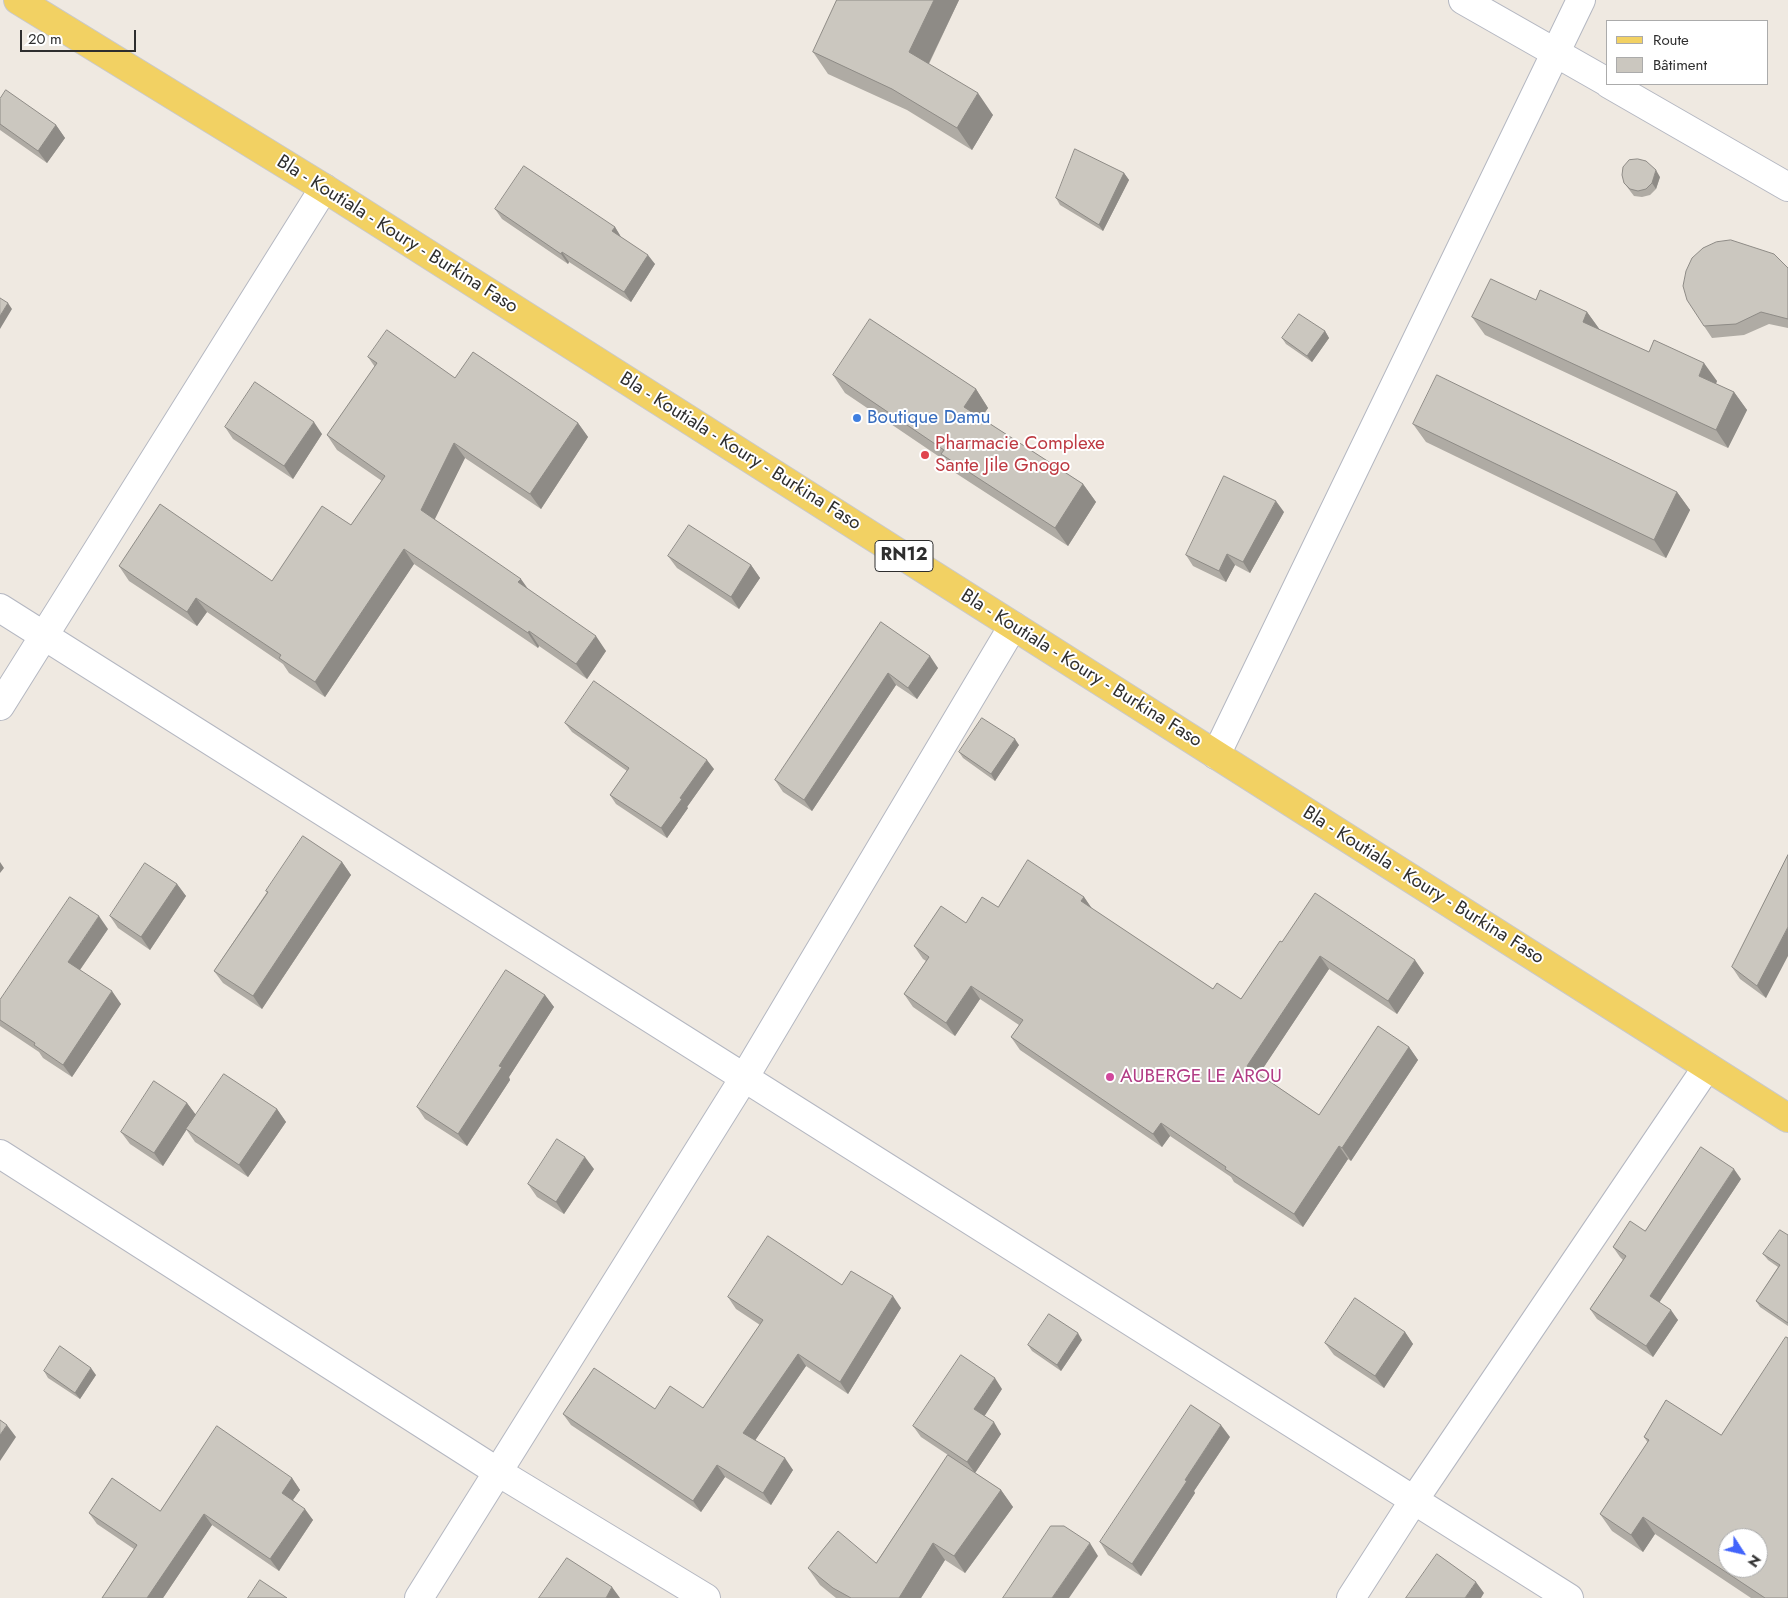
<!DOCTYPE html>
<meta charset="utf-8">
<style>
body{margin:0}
#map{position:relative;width:1788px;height:1598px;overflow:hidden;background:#efe9e1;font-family:Jost,sans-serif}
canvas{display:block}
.legend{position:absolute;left:1606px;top:20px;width:162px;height:65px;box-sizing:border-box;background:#fff;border:1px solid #ababab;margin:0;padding:6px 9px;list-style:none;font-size:15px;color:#2e2e2e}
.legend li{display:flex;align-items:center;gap:10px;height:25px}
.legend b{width:25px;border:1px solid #ababab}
.north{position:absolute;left:1718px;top:1528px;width:50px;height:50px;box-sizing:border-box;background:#fff;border:1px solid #ababab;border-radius:50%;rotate:125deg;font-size:14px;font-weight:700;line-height:20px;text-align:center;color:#2e2e2e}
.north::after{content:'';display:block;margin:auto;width:18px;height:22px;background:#4264fb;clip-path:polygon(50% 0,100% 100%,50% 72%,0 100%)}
.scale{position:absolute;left:20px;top:30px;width:116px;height:22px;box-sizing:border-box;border:2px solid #2e2e2e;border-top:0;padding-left:6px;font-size:15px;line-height:18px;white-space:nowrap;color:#2e2e2e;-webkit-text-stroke:4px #fff;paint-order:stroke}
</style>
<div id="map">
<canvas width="1788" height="1598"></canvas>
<ul class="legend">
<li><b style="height:6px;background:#f2d163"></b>Route</li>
<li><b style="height:14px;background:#cbc7bf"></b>Bâtiment</li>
</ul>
<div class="north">N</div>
<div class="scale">20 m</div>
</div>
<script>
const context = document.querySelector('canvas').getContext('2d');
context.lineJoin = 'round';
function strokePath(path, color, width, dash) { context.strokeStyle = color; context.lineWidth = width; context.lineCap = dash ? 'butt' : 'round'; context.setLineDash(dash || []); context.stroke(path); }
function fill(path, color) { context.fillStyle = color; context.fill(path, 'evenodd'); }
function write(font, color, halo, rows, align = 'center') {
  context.font = font + ' Jost,sans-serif'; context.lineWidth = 4; context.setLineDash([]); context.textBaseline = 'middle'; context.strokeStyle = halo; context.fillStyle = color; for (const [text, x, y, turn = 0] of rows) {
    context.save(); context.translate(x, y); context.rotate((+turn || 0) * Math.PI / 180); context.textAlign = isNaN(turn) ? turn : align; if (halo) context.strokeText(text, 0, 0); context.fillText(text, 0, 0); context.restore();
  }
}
const minor = new Path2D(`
 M1463,0L1607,82
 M1609,84L1788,187
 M0,608L1569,1598
 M0,706L324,188
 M1216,755L1581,0
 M0,1154L498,1472L706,1598
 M419,1598L744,1078L1013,626
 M1351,1598L1414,1500L1707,1067`);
const primary = new Path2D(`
 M18,0L324,188L1788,1118`);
const wall = new Path2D(`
 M837,0H959L929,64L993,115L972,150L907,110L828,74L813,52Z
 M0,99L56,125L65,138L47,163L0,130Z
 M1124,173L1129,180L1103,231L1060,205L1056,198Z
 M1660,177L1656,189L1650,195L1642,197L1634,196L1624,183Z
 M495,209L615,227L621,237L655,264L631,302L569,262L568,264L502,219Z
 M1788,268V328L1769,324L1744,335L1712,338L1704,326Z
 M1536,300L1587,312L1600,330L1649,352L1717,381L1716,384L1734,392L1747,410L1728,448L1485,335L1472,317Z
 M1325,331L1329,338L1312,362L1286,344L1282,338Z
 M368,357L455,378L578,423L588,437L541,509L465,458L434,519L528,589L606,651L587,679L539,646L538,648L414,564L325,697L289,673L283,664L207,612L197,626L129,581L119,566L272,581L351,525L382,481L337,450L327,435L375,367Z
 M833,375L976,389L988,408L981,418L1083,484L1096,502L1068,546L954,472L947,462L845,393Z
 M1413,424L1677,492L1690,510L1666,558L1426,442Z
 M225,427L322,434L293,479L233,439Z
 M1284,512L1250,573L1235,565L1226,582L1193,566L1186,555Z
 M668,556L751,565L760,578L739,609L677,568Z
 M881,622L938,668L917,699L896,685L812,811L783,792L775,780Z
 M565,723L714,769L687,807L688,808L667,838L616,804L610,795L627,771L572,732Z
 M1019,745L995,781L963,758L959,752Z
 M1788,855L1766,998L1740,979L1732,967Z
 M342,862L351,875L262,1009L223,983L214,971L267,892L266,891Z
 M177,884L186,896L150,950L118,928L110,916Z
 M1084,897L1092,909L1213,989L1241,999L1282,942L1424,973L1397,1014L1329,969L1259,1074L1319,1115L1409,1047L1418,1060L1351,1161L1348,1159L1303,1227L1234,1182L1231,1177L1170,1136L1162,1147L1020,1050L1011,1037L1019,1025L980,999L955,1036L913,1007L904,994L926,961L923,959L914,946L966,923L998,907Z
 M108,929L80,970L121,1004L72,1077L43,1058L39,1052L0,1026V1000Z
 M545,995L554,1007L509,1077L510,1080L467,1146L425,1119L417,1107Z
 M187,1103L196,1115L163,1166L130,1144L121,1132Z
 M277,1109L286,1122L248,1177L195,1142L186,1129Z
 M594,1169L564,1214L537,1197L528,1184Z
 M1741,1179L1659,1302L1678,1320L1653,1357L1597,1319L1590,1309L1623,1260L1620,1257L1613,1247Z
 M1788,1235V1326L1760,1307L1756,1301L1778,1267L1768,1260L1763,1254Z
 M842,1285L901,1308L848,1394L806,1366L755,1440L793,1470L771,1505L725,1477L701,1512L571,1425L563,1414L655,1409L703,1408L760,1325L736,1309L728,1297Z
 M1405,1332L1413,1344L1384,1388L1334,1355L1325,1343Z
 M1082,1340L1061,1371L1032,1351L1028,1345Z
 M44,1371L96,1375L80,1399L48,1378Z
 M1002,1389L984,1416L1001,1434L975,1473L1001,1490L1013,1507L965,1573L945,1560L921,1598H836L820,1585L808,1568L876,1563L948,1455L921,1437L913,1426Z
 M1666,1400L1788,1598H1751L1655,1534L1643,1552L1612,1531L1600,1514L1648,1443L1644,1437Z
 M1230,1437L1194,1491L1195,1493L1141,1576L1108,1555L1100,1542Z
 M292,1478L300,1490L293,1500L313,1520L279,1571L212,1525L163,1598H102L134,1549L97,1524L89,1513L160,1511Z`);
const shadedWall = new Path2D(`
 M934,0H959L924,73L909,52Z
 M978,93L993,115L972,150L957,128Z
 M56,125L65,138L47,163L38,151Z
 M1656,170L1660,177L1656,189L1652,183Z
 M1124,173L1129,180L1103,231L1099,225Z
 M615,227L621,237L619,241L612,231Z
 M562,252L569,262L568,264L561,254Z
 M648,255L655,264L631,302L624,292Z
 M8,303L12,309L0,329V316Z
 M1587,312L1600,330L1583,322Z
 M1325,331L1329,338L1312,362L1307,356Z
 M1704,363L1717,381L1711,394L1699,376Z
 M976,389L988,408L976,425L964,407Z
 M1734,392L1747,410L1728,448L1716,430Z
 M314,422L322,434L293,479L284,466Z
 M578,423L588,437L541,509L530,494Z
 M454,443L465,458L432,525L421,510Z
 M1083,484L1096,502L1068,546L1055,528Z
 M1677,492L1690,510L1666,558L1654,540Z
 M1276,501L1284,512L1250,573L1243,562Z
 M404,549L414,564L325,697L315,682Z
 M1227,554L1235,565L1226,582L1219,571Z
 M751,565L760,578L739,609L731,597Z
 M521,579L531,593L518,582Z
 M196,598L207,612L197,626L187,612Z
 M529,631L539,646L538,648L528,633Z
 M596,636L606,651L587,679L576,664Z
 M930,656L938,668L917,699L908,688Z
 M888,673L896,685L812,811L804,800Z
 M1015,739L1019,745L995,781L991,774Z
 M707,760L714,769L687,807L688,808L667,838L661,828L680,798Z
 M0,862L4,868L0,873Z
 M342,862L351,875L262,1009L253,996Z
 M177,884L186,896L150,950L141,937Z
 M1084,897L1093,910L1081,901Z
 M99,916L108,929L77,974L68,962Z
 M1788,927V956L1766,998L1757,986Z
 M1320,956L1329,969L1256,1079L1247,1066Z
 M1415,960L1424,973L1397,1014L1388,1001Z
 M971,986L980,999L955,1036L946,1023Z
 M112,991L121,1004L72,1077L63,1065Z
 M545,995L554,1007L509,1077L510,1080L467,1146L458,1134L499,1066Z
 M1409,1047L1418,1060L1351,1161L1342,1148Z
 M187,1103L196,1115L163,1166L154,1153Z
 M277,1109L286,1122L248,1177L239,1165Z
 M1161,1123L1170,1136L1162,1147L1153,1134Z
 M1339,1146L1348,1159L1303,1227L1294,1214Z
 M585,1157L594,1169L564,1214L556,1202Z
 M1734,1169L1741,1179L1657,1306L1650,1296Z
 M893,1296L901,1308L848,1394L840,1382Z
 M1671,1310L1678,1320L1653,1357L1646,1346Z
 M1405,1332L1413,1344L1384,1388L1375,1376Z
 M1078,1333L1082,1340L1061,1371L1057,1365Z
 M798,1354L806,1366L752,1445L743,1433Z
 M91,1368L96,1375L80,1399L75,1393Z
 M995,1378L1002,1389L982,1420L974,1409Z
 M994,1422L1001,1434L975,1473L967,1462Z
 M7,1425L16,1437L0,1461V1435Z
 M1221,1425L1230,1437L1194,1491L1195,1493L1141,1576L1132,1564L1185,1480Z
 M785,1458L793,1470L771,1505L763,1493Z
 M717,1465L725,1477L701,1512L693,1501Z
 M292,1478L300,1490L290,1504L282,1493Z
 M1001,1490L1013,1507L965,1573L954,1556Z
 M305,1509L313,1520L279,1571L270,1559Z
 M204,1514L212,1525L163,1598H147Z
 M1643,1517L1655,1534L1643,1552L1631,1535Z
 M933,1543L945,1560L921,1598H899Z
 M1090,1543L1098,1556L1069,1598H1052Z
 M1476,1582L1484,1593L1481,1598H1465Z
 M612,1587L620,1598H606Z`);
const building = new Path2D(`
 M837,0H934L909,52L978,93L957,128L892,89L813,52Z
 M6,90L56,125L38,151L0,124V99Z
 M1075,149L1124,173L1099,225L1056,198Z
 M1638,159L1646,161L1656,170L1652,183L1646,189L1638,191L1630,189L1624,183L1622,175L1623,167L1629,160Z
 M524,166L615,227L612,231L648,255L624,292L562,252L561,254L495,209Z
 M1731,240L1774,254L1788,268V319L1761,312L1736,324L1704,326L1687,300L1683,286L1686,271L1692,258L1703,248L1716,242Z
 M1491,279L1536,300L1540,290L1587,312L1583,322L1649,352L1654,340L1704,363L1699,376L1734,392L1716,430L1472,317Z
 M0,298L8,303L0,316Z
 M1299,314L1325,331L1307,356L1282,338Z
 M870,319L976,389L964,407L1083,484L1055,528L941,454L944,450L833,375Z
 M387,330L455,378L473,352L578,423L530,494L454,443L421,510L521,579L518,582L596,636L576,664L529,631L528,633L404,549L315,682L279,658L281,655L196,598L187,612L119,566L160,504L272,581L322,506L351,525L385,476L327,435L377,363L368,357Z
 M1437,375L1677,492L1654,540L1413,424Z
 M255,382L314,422L284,466L225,427Z
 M1224,476L1276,501L1243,562L1227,554L1219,571L1186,555Z
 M689,525L751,565L731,597L668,556Z
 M881,622L930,656L908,688L888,673L804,800L775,780Z
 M594,681L707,760L680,798L682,799L661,828L610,795L629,768L565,723Z
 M982,718L1015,739L991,774L959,752Z
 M303,836L342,862L253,996L214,971L268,892L266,891Z
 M1788,855V927L1757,986L1732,967Z
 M1028,860L1084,897L1081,901L1213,989L1217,983L1241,999L1280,941L1282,942L1315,893L1415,960L1388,1001L1320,956L1247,1066L1319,1115L1378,1026L1409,1047L1342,1148L1339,1146L1294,1214L1225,1169L1226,1167L1161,1123L1153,1134L1011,1037L1023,1020L971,986L946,1023L904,994L929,957L914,946L941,906L966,923L982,897L998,907Z
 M145,863L177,884L141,937L110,916Z
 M70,897L99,916L68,962L112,991L63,1065L34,1045L35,1043L0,1020V1000Z
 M506,970L545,995L499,1066L502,1067L458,1134L417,1107Z
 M224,1074L277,1109L239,1165L186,1129Z
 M154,1081L187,1103L154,1153L121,1132Z
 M557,1139L585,1157L556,1202L528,1184Z
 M1701,1147L1734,1169L1650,1296L1671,1310L1646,1346L1590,1309L1626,1256L1613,1247L1630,1221L1645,1231Z
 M1780,1230L1788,1235V1323L1756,1301L1780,1265L1763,1254Z
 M768,1236L842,1285L851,1271L893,1296L840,1382L798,1354L743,1433L785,1458L763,1493L717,1465L693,1501L563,1414L594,1368L655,1409L670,1386L703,1408L763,1320L728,1297Z
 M1355,1298L1405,1332L1375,1376L1325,1343Z
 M1049,1314L1078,1333L1057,1365L1028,1345Z
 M1786,1337L1788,1338V1598H1765L1643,1517L1631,1535L1600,1514L1649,1440L1644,1437L1666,1400L1721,1435ZM1728,1538H1758V1568H1728Z
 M60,1346L91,1368L75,1393L44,1371Z
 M961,1355L995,1378L974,1409L994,1422L967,1462L913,1426Z
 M1191,1405L1221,1425L1185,1480L1187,1481L1132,1564L1100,1542Z
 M0,1420L7,1425L0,1435Z
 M217,1426L292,1478L282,1493L305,1509L270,1559L204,1514L147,1598H102L137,1545L89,1513L112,1478L160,1511Z
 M948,1455L1001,1490L954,1556L933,1543L899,1598H851L833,1588L808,1568L838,1531L876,1563Z
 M1051,1526H1064L1090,1543L1052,1598H1003Z
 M1437,1554L1476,1582L1465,1598H1406Z
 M567,1558L612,1587L606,1598H539Z
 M260,1580L287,1598H248Z`);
const markers = [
 [857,418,5,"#3f7fe0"],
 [925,455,5,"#e0444e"],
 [1110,1077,5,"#d1479c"]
];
const shields = [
 [904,556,58]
];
const shieldNames = [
 ["RN12",904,556]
];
const streetNames = [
 ["Bla - Koutiala - Koury - Burkina Faso",397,235,32],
 ["Bla - Koutiala - Koury - Burkina Faso",740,452,32],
 ["Bla - Koutiala - Koury - Burkina Faso",1081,669,32],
 ["Bla - Koutiala - Koury - Burkina Faso",1423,886,32]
];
const shopNames = [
 ["Boutique Damu",867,418]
];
const healthNames = [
 ["Pharmacie Complexe",935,444],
 ["Sante Jile Gnogo",935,466]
];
const hotelNames = [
 ["AUBERGE LE AROU",1120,1077]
];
strokePath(minor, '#b4b7c1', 30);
strokePath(primary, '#c9c9c9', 30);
strokePath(minor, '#fff', 28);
strokePath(primary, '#f2d163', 28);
fill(wall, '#afaba4');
fill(shadedWall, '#8e8b86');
fill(building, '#cbc7bf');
strokePath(building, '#8e8b86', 1);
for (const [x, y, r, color] of markers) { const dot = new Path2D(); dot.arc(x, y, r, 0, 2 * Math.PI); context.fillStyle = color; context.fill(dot); strokePath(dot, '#fff', 2); }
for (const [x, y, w] of shields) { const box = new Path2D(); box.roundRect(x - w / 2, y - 15.5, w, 31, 4); context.fillStyle = '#fff'; context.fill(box); strokePath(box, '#2e2e2e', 1); }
write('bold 18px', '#2e2e2e', null, shieldNames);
write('19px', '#2e2e2e', '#fff', streetNames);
write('19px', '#366cbe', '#fff', shopNames, 'left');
write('19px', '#be3a42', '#fff', healthNames, 'left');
write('19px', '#b23c85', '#fff', hotelNames, 'left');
</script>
